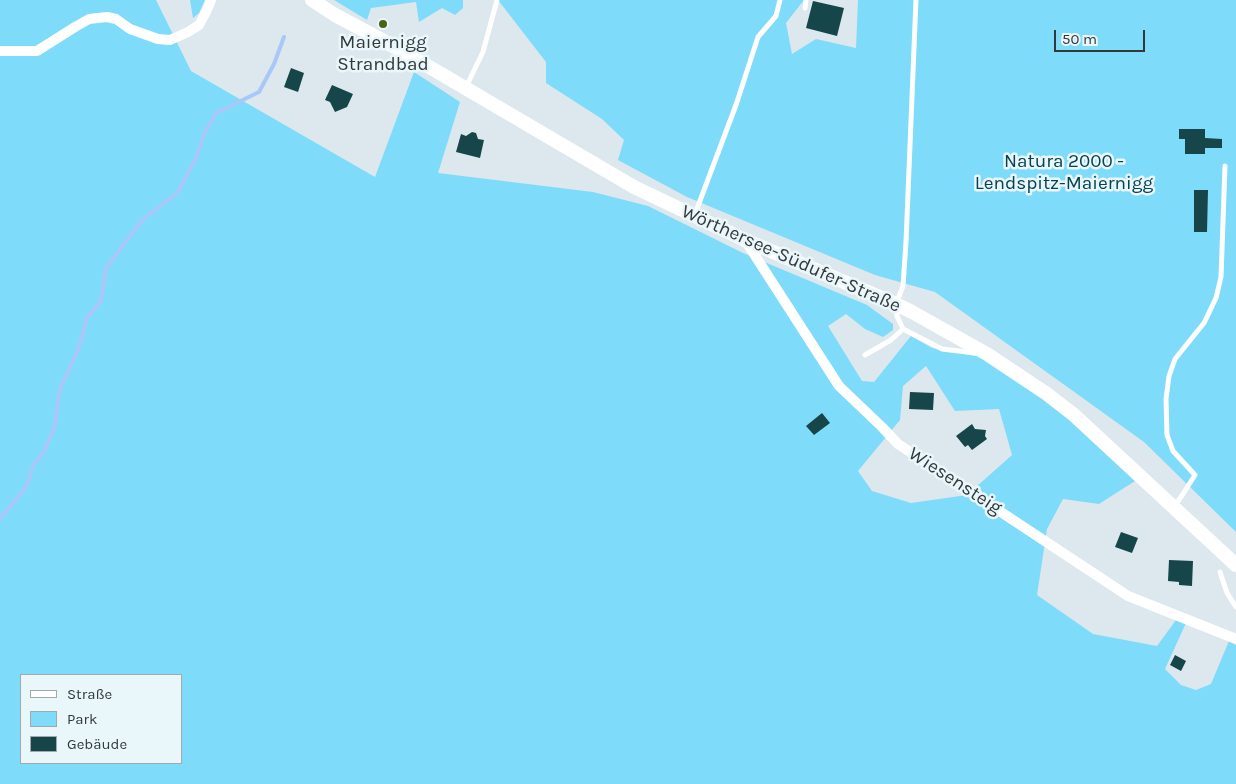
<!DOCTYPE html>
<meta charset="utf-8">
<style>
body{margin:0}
#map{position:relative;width:1236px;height:784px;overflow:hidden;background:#dce8ed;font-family:Karla,sans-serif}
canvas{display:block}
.legend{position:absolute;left:20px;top:674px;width:162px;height:90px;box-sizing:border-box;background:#e9f6fa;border:1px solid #a0aaad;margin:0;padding:6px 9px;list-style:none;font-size:15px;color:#33383a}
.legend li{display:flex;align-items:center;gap:10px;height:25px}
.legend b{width:25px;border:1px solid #a0aaad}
.scale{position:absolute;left:1054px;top:30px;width:91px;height:22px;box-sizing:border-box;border:2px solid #33383a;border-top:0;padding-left:6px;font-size:15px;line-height:18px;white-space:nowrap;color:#33383a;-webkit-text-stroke:4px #e9f6fa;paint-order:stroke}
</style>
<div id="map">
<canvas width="1236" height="784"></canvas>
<ul class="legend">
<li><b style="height:6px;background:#fff"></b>Straße</li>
<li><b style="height:14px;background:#7edbf9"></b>Park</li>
<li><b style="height:14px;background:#164649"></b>Gebäude</li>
</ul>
<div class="scale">50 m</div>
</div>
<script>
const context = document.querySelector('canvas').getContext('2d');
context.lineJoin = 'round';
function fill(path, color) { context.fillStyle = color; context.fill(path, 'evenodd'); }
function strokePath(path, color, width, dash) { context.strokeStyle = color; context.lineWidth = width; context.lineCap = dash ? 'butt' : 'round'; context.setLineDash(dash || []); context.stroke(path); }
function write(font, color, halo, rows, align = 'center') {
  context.font = font + ' Karla,sans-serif'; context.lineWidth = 5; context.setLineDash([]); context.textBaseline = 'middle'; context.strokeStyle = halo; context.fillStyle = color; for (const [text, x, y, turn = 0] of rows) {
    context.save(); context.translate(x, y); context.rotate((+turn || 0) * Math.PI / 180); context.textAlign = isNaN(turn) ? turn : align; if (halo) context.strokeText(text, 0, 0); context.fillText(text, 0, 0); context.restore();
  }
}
const green = new Path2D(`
 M0,0H156L191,71L375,177L414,72L460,102L438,173L593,192L648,206L743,253L867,305L893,324V330L883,337L865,329L846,314L828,326L862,381L874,382L911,336L932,348L981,357L1062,411L1135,481L1099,504L1063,499L1047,529L1037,595L1093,634L1157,646L1176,620L1186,623L1165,669L1181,685L1196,690L1211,684L1229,641L1236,645V784H0ZM926,366L955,411L999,409L1012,455L967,495L911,503L872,491L858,471L900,420L903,386ZM21,675H181V763H21Z
 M190,0H205L199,13L193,18Z
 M334,0H463V8L455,15L442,8L419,22L416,2L371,8L367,20Z
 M498,0H804L786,23L792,54L816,39L856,48L858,0H1236V532L1144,442L935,292L875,275L687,197L618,160L624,140L602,119L546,83V62Z`);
const stream = new Path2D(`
 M0,519L27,486L33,465L44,452L55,425L59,392L79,347L87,318L101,301L106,268L142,220L177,193L196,158L204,134L216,113L259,92L274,64L284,37`);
const building = new Path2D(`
 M813,1L844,8L837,36L806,28Z
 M291,68L304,73L298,92L284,87Z
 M332,85L353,94L347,107L335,112L330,102L325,100Z
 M1179,129H1205V138L1222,139V148H1205V154H1185V139H1179Z
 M472,132L476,133L478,139L484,140L480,158L456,152L461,134L466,136Z
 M1194,190H1208L1207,232H1194Z
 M910,392L934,393L933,410L909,409Z
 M822,413L830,423L814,435L806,426Z
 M972,424L975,429L986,430L985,436L987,439L972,450L968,445L965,447L956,436Z
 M1121,532L1138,538L1132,553L1115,547Z
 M1169,560L1193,561L1192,586L1179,585V582L1168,581Z
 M1175,655L1186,661L1181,671L1170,665Z`);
const service = new Path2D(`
 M916,0L906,242L903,286L896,304L897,316L903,329L942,349L975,353
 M805,8L806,0
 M466,87L483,52L497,0
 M695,214L736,105L758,37L776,16L780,0
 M865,355L891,340L903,329
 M1174,507L1183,494L1195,475L1173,451L1167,435L1166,399L1169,376L1175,359L1204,323L1216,298L1221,277L1225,166
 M1220,572L1227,593L1236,607`);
const minor = new Path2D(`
 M0,51H37L75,27L89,19L107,17L116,19L130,29L158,39L170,40L188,32L199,25L206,12L211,0
 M745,240L839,386L882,427L898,444L1128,596L1236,639`);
const secondary = new Path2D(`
 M312,0L335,15L397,48L634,187L745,240L896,304L912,312L987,354L1047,394L1074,415L1236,565`);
const markers = [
 [383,24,5,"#4a6211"]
];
const poiNames = [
 ["Maiernigg",383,43],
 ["Strandbad",383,65]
];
const parkNames = [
 ["Natura 2000 -",1064,162],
 ["Lendspitz-Maiernigg",1064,184]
];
const streetNames = [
 ["Wörthersee-Südufer-Straße",791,259,24],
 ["Wiesensteig",955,481,33]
];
fill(green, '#7edbf9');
strokePath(stream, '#a9c8f8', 4);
fill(building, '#164649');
strokePath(service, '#fff', 5);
strokePath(minor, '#fff', 10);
strokePath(secondary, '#fff', 14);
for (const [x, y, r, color] of markers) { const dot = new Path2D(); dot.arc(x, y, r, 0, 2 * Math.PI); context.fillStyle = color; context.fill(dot); strokePath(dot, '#e9f6fa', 2); }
write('19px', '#33383a', '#e9f6fa', poiNames);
write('19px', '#054353', '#e9f6fa', parkNames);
write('19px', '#33383a', '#e9f6fa', streetNames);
</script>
